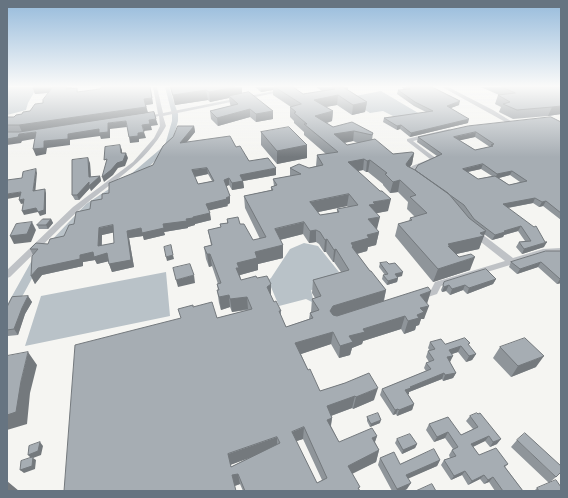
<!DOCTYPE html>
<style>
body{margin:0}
#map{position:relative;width:568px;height:498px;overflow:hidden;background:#f5f5f2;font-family:"Roboto Condensed",sans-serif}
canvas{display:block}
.frame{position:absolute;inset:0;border:8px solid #667481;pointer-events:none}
</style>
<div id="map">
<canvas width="568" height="498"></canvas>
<div class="frame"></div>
</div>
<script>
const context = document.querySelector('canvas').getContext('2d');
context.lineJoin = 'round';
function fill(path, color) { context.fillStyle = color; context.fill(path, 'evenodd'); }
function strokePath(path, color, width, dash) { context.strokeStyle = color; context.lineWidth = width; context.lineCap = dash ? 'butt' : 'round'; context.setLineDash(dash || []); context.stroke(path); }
const water = new Path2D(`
 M7,87H37L28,103L26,110L7,115Z
 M381,91L420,114L397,118L383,111L370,113L345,98Z
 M304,243L318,246L339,272L318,282L325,288L311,290L314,303L306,299L279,306L268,280L271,278L290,249Z
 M166,272L170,316L25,346L41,296Z`);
const canal = new Path2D(`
 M165,87H169L178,114V121L171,146L137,178H131V174L165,145L172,121V114Z
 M109,189H115L116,191L92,208L55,247H49L48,245L49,243L86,204Z
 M37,257L42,260L11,317L7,318V305L31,262L34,258Z`);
const street = new Path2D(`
 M153,87H157L163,113L295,87H304L163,116L166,126C145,165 110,182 78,211C55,232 33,255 10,277L7,278V270L73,207L133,162L154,138L160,126L159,116L145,119L142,117L158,114Z
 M442,87H448L493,110L514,123L509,124Z
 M449,129L452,131L451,132L413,141L437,159C428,166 412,166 411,178H407L405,176L412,166L430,159L407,141V139Z
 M472,231H478L513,258L543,249L561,248V254L543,255L441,286L437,294L422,299L419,298L417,296L419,294L431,290L435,282L505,261L472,235L471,233Z`);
const wall = new Path2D(`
 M34,87H72L71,89L77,88L78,92L151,90L153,104L146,105L148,113L22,132H7V117H14L30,111L43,103L49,93L35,94L33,88Z
 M170,87H242V94L273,111V119L256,122L250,117L218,126L211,119L210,111L231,106L230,104L229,98L210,102L208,100L175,105Z
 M255,87H293L303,94L322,91L316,87H348V90L367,102L365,112L352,115L337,105L326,107L333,111L332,121L327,123L333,127L373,133L372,140L393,154L414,153L412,164L410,167L415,170L437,156L417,142L418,137L561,122V220L543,206L539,207L533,203L508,208L544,247L522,254L516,247L519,242L525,241L518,231L504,235L503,237L492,240L484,234L479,249L456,254L470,270L433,282L395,236L398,224L409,221L410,218L415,217L407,209L408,202L398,192L390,193L383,185V184L368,172H366L363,170L358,171L388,211L376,213L377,229H376L379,232L376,245L368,247L367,251L357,254L370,271L386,290L384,301L427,304L424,319H421L419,325L416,326L415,330L404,334L401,329L363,341L362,344L352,348L350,355L339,358L331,344L301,354L308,370L320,391L345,383L374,400L353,409L352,408L331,416L332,418L331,426L339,442L377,436L375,442L379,450L376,462L352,473L360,491H243L240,484L235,486L181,318L193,307L217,318L248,310L232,312L230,307L221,310L219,303L217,290H218L217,284H218L212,266L209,267L206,259L204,247L211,245L208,230L221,227L220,224L227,223V219L240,224L253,240L260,239L245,208L244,196L271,190V187L274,186L273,179L290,176V168H309L316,166L317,155L326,154L304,135V132L294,123V121L290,117V107H291L273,95V90L261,92ZM475,137L490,147L475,150L459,140ZM353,141L358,143L347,145L344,143ZM481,169L492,176L478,179L468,172ZM510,175L520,182L509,185L499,178ZM347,206L348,207L337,209V212L320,215L318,212ZM303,234L309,243L316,242L319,244L324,252H326L333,262H334L341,272L313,280L312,293L315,298L312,299L311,312L310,313L309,319L286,327L281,316V311L274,302L271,296V284L257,278L241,280L240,275L258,270V264L283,258V245L280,240ZM303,439L322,480L317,483L296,441ZM250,457L231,467L230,465Z
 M401,87H432L459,105L450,108L468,123L410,137L400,129L397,130L383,122L384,118L426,112L414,106L397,94L398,90H405Z
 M481,87H561V114L548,116L513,119L499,112L501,107L495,104L498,95H499Z
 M194,126L195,132L187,142L236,147L249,161L276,175L243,181L244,188L232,190L229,185L226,186L230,203L227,205L228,206L209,210L211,220L195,224V225L188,227V228L164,232L165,235L144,240L143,236L129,238L134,267L112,272L108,261L97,264L95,260L83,262V266L42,275L35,284L31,276L33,255L30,249L48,244L64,236L74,224L102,199L109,193L153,165ZM208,174L212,181L198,184L195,177ZM114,232V243L102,246V235Z
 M261,132L307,145V158L277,164L261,145Z
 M90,163L91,177L100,176L101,181L91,191L90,188L79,200H75L72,195Z
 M51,219L53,223L48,229H39L37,225Z
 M561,251V283L557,284L538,267L517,274L509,267L511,262Z
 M380,263L389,264L402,276L397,277L398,278L397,282L387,285L382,279L383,275H385L379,267Z
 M496,279L493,284L467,294L463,290L450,295L446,291L442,292L441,290L443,285Z
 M28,296L32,302L25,314L18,335L8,336L7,307Z
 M430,342L445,344L469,346L476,354L472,360L466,362L458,352L452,354L450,362L456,373L453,378L443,381L442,379L409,392V394H408L414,404L412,410L397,416L396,414L393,415L380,395L382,389L426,371L424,368L426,363L429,362L426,357L428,351H430L428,348Z
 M500,347L536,367L511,377L493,358Z
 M470,416L497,444L490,447L485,441L473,447L479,455L508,464L505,467L523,491H495L489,482L484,484L480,479L468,485L462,475L451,480L441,465L444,460L450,458L449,455L452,450L453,449L445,438L434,442L426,430L429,424L461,435L473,429L466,421Z
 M367,417L380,423L370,427L367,421Z
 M397,439L417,444L415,448L402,454L395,443Z
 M517,440L556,477L549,483L511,447Z
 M380,458L400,464L440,460L437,466L408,478L407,489L403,491H392L378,465Z
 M537,488L561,491H534Z`);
const shadedWall = new Path2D(`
 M53,87L55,92L35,94L33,88Z
 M67,87H72L68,95L66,89Z
 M150,87L153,104L145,105L144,99Z
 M235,87H242V96H229V98L210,102L209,92Z
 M261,87H273V90L261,92Z
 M344,87H348V95Z
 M206,90L208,100L175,105L173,95Z
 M338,95L337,105L313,109L314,100Z
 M460,101L459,105L446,110L447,106Z
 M367,102L365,112L352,115L353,105Z
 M561,106V114L548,116L552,107Z
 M146,107L148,113L22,132L19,125Z
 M250,109V117L218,126L217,118Z
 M273,111V119L256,122V114Z
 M333,111L332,121L315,126V116Z
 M156,119L158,125L151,126L152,130L144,131L142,125L149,120Z
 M469,119L468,123L410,137L411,133Z
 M126,121L127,127L110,129V138L101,139L100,136L70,140V145L47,148L46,154L36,156L33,149L44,141L68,134L108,123Z
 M401,125L400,129L397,130V126Z
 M194,126L195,132L181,149L180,143Z
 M354,131L353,141L333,145L334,134Z
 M36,132L39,138L22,141L21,143L7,145V139L19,134Z
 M144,132L146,138L139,139V142L130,143L129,137L138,133Z
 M476,132L475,137L453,142L454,137Z
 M120,145L122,150V158L121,153Z
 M307,145V158L277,164V151Z
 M126,153L128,158L125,166L118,168L113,175L104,182L102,177Z
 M414,153L412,164L404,175L406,164Z
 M88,158L90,163L91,183L89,177Z
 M364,159L363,170L346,173L348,162Z
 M370,160L368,172H366L367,161Z
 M483,164L481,169L462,173L463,169Z
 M207,168L208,174L193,177L192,170Z
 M276,168V175L243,181L244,188L232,190V183L240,175Z
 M36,169L37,173L35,195L33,191Z
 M512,171L510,175L495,179L497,174Z
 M100,176L101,181L91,191L90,188L79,200L77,195L89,182Z
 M229,178V185L225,187L224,180Z
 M400,180L398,192L390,193L393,182Z
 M45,189L46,193V214L40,216L38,212L24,215L22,211Z
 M21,192L23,196L7,199V194Z
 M349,194L347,206L309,214L310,202Z
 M230,196V203L227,205L228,206L207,211L206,204L226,198Z
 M535,198L533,203L501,209L503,204Z
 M24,199L26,203L21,204L19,200Z
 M391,199L388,211L373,214L369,205L373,202Z
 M546,201L543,206L539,207L542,202Z
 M210,213L211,220L195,224V225L188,227V228L164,232L165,235L144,240L143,236L129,238L134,267L112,272L109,264L127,231L163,224L186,219L193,217Z
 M380,217L377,229L366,231L368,219Z
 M51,219L53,223L48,229L46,225Z
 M32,222L36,230L31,242L14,244L10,236Z
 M304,222L303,234L275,241V229Z
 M113,225L116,232L102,235L101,254L98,246L99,228Z
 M521,226L518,231L504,235L503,237L492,240L495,235L504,231Z
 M316,230V242L309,243L310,231Z
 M486,231L479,249L447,256L448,244Z
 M379,232L376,245L368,247L367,251L352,255L351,243L367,235Z
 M327,239L326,252H324L325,240Z
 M547,242L544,247L522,254L524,249Z
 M283,245V258L258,264V270L240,275V280L236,268L237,263L255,252Z
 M336,249L334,262H333L334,250Z
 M93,252L107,253L110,261L97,264L95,260L83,262V266L42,275L35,284L31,276L38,268L80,255Z
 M207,254H210L212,266L209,267Z
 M173,255L174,259L167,261L166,257Z
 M475,257L470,270L433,282L438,269Z
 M541,262L538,267L517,274L520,269Z
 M403,272L402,276L394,278L395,274Z
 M194,275L195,283L178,287L176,280Z
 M398,278L397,282L387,285L388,281Z
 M496,279L493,284L467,294L469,288Z
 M560,279H561V283L557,284Z
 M271,284V297L267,287Z
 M449,285L446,291L442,292L444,287Z
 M465,285L463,290L450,295L452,289Z
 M386,290L383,303L332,319L330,311L333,306Z
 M431,291L427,304L420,295Z
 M229,295L230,307L221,310L219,297Z
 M28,296L32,302L25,314L18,335L14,329L22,308Z
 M247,297L248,309L232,312L230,299Z
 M429,306L424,319H421L419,325L416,326L415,330L404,334L408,321L420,308Z
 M405,316L401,329L363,341L362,344L352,348L350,355L339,358L340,346L349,336L363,329Z
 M333,332L331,344L295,356V343Z
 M461,346L458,352L446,356L449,350Z
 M28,352L37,365L30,393L27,424L7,430V415L21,381Z
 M476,354L472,360L466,362L469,356Z
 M453,356L450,362L447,357Z
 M544,356L536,367L511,377L518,366Z
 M444,373L442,379L409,392V394L403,396L405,390L410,387Z
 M456,373L453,378L443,381L445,375Z
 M378,388L374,400L353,409L356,397Z
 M355,396L352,408L325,418L327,406Z
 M414,404L412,410L397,416L399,410Z
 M398,409L396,414L393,415L395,410Z
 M332,418L330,430L327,420Z
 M381,420L380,423L370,427L371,424Z
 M304,427L303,439L291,443L292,432Z
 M448,432L445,438L434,442L437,437Z
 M377,436L373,447L372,438Z
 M489,436L485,441L468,449L471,444Z
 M277,437V448L230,465L228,454Z
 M501,439L497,444L490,447L493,442Z
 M40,442L43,446L41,455L33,458L36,460L35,469L24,473L20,470L31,458L28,455Z
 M417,444L415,448L402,454L403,450Z
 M379,450L376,462L346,477L348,466Z
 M440,460L437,466L403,481L406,475Z
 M465,471L462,475L451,480L454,476Z
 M238,474L240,484L234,486L232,475Z
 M484,475L480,479L468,485L472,481Z
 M493,477L489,482L484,484L488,480Z
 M7,481L19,491H7Z
 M411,483L407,489L403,491H396L397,489Z`);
const building = new Path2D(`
 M34,87H51L33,88Z
 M53,87H67L66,89L77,88V92L100,89L101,87H150L152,98L144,99L146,107L19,125H7V117H14L16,115L22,114L23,112L30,111L35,104L43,103V100Z
 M171,87H235L209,92L206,90L173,95Z
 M275,87H293L303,94L335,89L332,87H344L339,88L343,87L367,102L353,105L338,95L314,100L333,111L315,116L333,127L352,122L373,133L372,135L354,131L334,134L347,145L375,139L393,154L412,152L414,153L406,164L407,166L415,170L448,193L469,218L486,231L480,233L484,236L448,244L450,246H448L459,257L471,254L475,257L438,269L398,224L412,220L410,218L427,213L410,197L416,195L400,180L393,182L385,174L387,173L370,160L367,161L364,159L348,162L380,191H382L391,199L373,202L375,204L369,205L380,217L368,219L379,232L367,235L369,238L351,243L353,246L352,247L370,271H371L386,290L333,306L330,311L333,315L337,316L428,287L431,291L420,295L429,306L420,308L424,312L417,315L419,318L408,321L405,316L363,329L365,332L349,336L353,342L340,346L333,332L295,343L308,370L310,369L320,391L345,383L369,373L378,388L356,397L355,396L327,406L332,418L327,420L339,442L372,428L377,436L372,438L379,450L348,466L360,487L358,488L360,491H245L238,474L232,475L236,491H64L75,345L181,318L178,309L193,305V307L212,302L217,318L252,309L247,297L230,299L229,295L219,297L217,290H219L217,284L221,283L210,254H207L204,247L212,245L208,230L221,227L220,224L228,223L227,219L238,217L240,224H244L253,240L266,237L244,196L273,190L271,187L277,185L273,179L301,174L290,168L299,164L309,168L323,165L317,155L338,152L304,124H307L294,113L296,112L290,107L301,104ZM349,194L358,205L337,209L339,212L320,215L310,202ZM304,222L310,231L316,230L320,232L325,240L327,239L334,250L336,249L349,270L313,280L321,296L312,299L319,310L310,313L313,318L286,327L279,311H281L276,301L274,302L267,287L271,284L267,276L257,278L256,276L241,280L236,268H239L237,263L257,258L255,252L283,245L275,229ZM304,427L327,478L317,483L292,432ZM277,437L280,443L231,467L228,454Z
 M407,87H432L460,101L447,106L469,119L411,133L401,125L397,126L384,118L433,111L415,102L398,90L410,89Z
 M502,87H561V106L552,107L517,110L503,104L510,102L498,95L515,93Z
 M249,92L273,111L256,114L250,109L217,118L210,111L238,104L229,96Z
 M154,112L156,119L149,120L150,124L142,125L144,132L138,133V136L129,137L126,121L108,123V132L99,133V129L68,134V139L44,141V148L33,149L36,132L19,134L18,137L7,139V132H19Z
 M551,117L561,122V213L546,201L542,202L535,198L503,204L534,227L536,226L545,242H547L524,249L519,242L531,241L521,226L504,231L505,232L495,235L474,219L464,205L415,170L418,165L442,154L418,137L468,126ZM476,132L494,144L491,145L493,146L475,150L454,137ZM483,164L497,174L512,171L527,181L509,185L495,176L478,179L463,169Z
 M178,126H194L180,143L230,136L236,147L240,146L249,161L268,158L276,168L240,175L243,181L232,183L229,178L224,180L230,196L226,198L227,199L206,204L210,213L193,217V218L186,219L187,221L163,224L164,228L142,233L141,228L127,231L131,260L109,264L107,253L94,257L93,252L80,255V259L38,268L31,276L32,256L38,249H30L36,243L48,244L50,239L64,236L69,225L74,224L76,212L90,209L91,201L102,199V194L109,193V183L153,165L163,146L173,137ZM207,168L214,181L198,184L192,170ZM113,225L114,243L98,246L99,228Z
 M289,127L307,145L277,151L261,132Z
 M120,145L121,153H126L123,161L117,163L111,170L102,177L107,159L104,160L105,147Z
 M88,158L89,177L100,176L89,186V182L77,195H72V160Z
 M36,169L33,191L45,189L44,210L38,212L36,208L22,211L24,199L19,200L21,192L7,194V180L22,178L23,172Z
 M43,219H51L46,225H37Z
 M32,222L27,234L10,236L16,224Z
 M171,245L173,255L166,257L164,247Z
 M546,251H561V279H560L541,262L520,269L511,262Z
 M387,262L389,264L395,263L403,272L395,274L398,278L388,281L383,275L388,274L380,263Z
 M190,264L194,275L176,280L173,268Z
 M486,269L496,279L469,288L465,285L452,289L449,285L444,287L443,285L444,282Z
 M28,296L22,308L14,329L7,330V307L12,297Z
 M465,338L470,343L468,344L476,354L469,356L461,346L449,350L453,356L447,357L456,373L445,375L444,373L410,387L411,388L405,390L414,404L399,410L398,409L395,410L382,389L431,369L426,363L434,360L428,351L435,349L430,342L441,339L445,344Z
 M525,338L544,356L518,366L500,347Z
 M28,352L21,381L16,412L7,415V356Z
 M378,413L381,420L371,424L367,417Z
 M477,413L478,414L480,413L501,439L493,442L489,436L471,444L479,455L496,448L508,464L504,466L523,491H503L493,477L488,480L484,475L472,481L465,471L454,476L444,460L456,456L452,450L458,447L448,432L437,437L429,424L448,417L461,435L478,427L470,416Z
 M525,433L561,466V472L556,477L517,440Z
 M410,434L417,444L403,450L397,439Z
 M40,442L38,451L28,455L29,446Z
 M434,449L440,460L406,475L411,483L397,489L380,458L394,452L400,464Z
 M33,457L32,466L20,470L21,461Z
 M556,480L561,487V491H539L537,488Z
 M432,484L436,491H416Z`);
fill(water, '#b9c2c8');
fill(canal, '#b9c2c8');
fill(street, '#bfc2c6');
fill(wall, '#8f959a');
fill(shadedWall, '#74797d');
fill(building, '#a6adb3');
strokePath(building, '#74797d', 1);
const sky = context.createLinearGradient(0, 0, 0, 157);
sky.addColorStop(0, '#95badb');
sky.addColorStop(0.55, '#fafaf9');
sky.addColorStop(1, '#fafaf900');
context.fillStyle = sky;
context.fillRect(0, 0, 568, 157);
</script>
